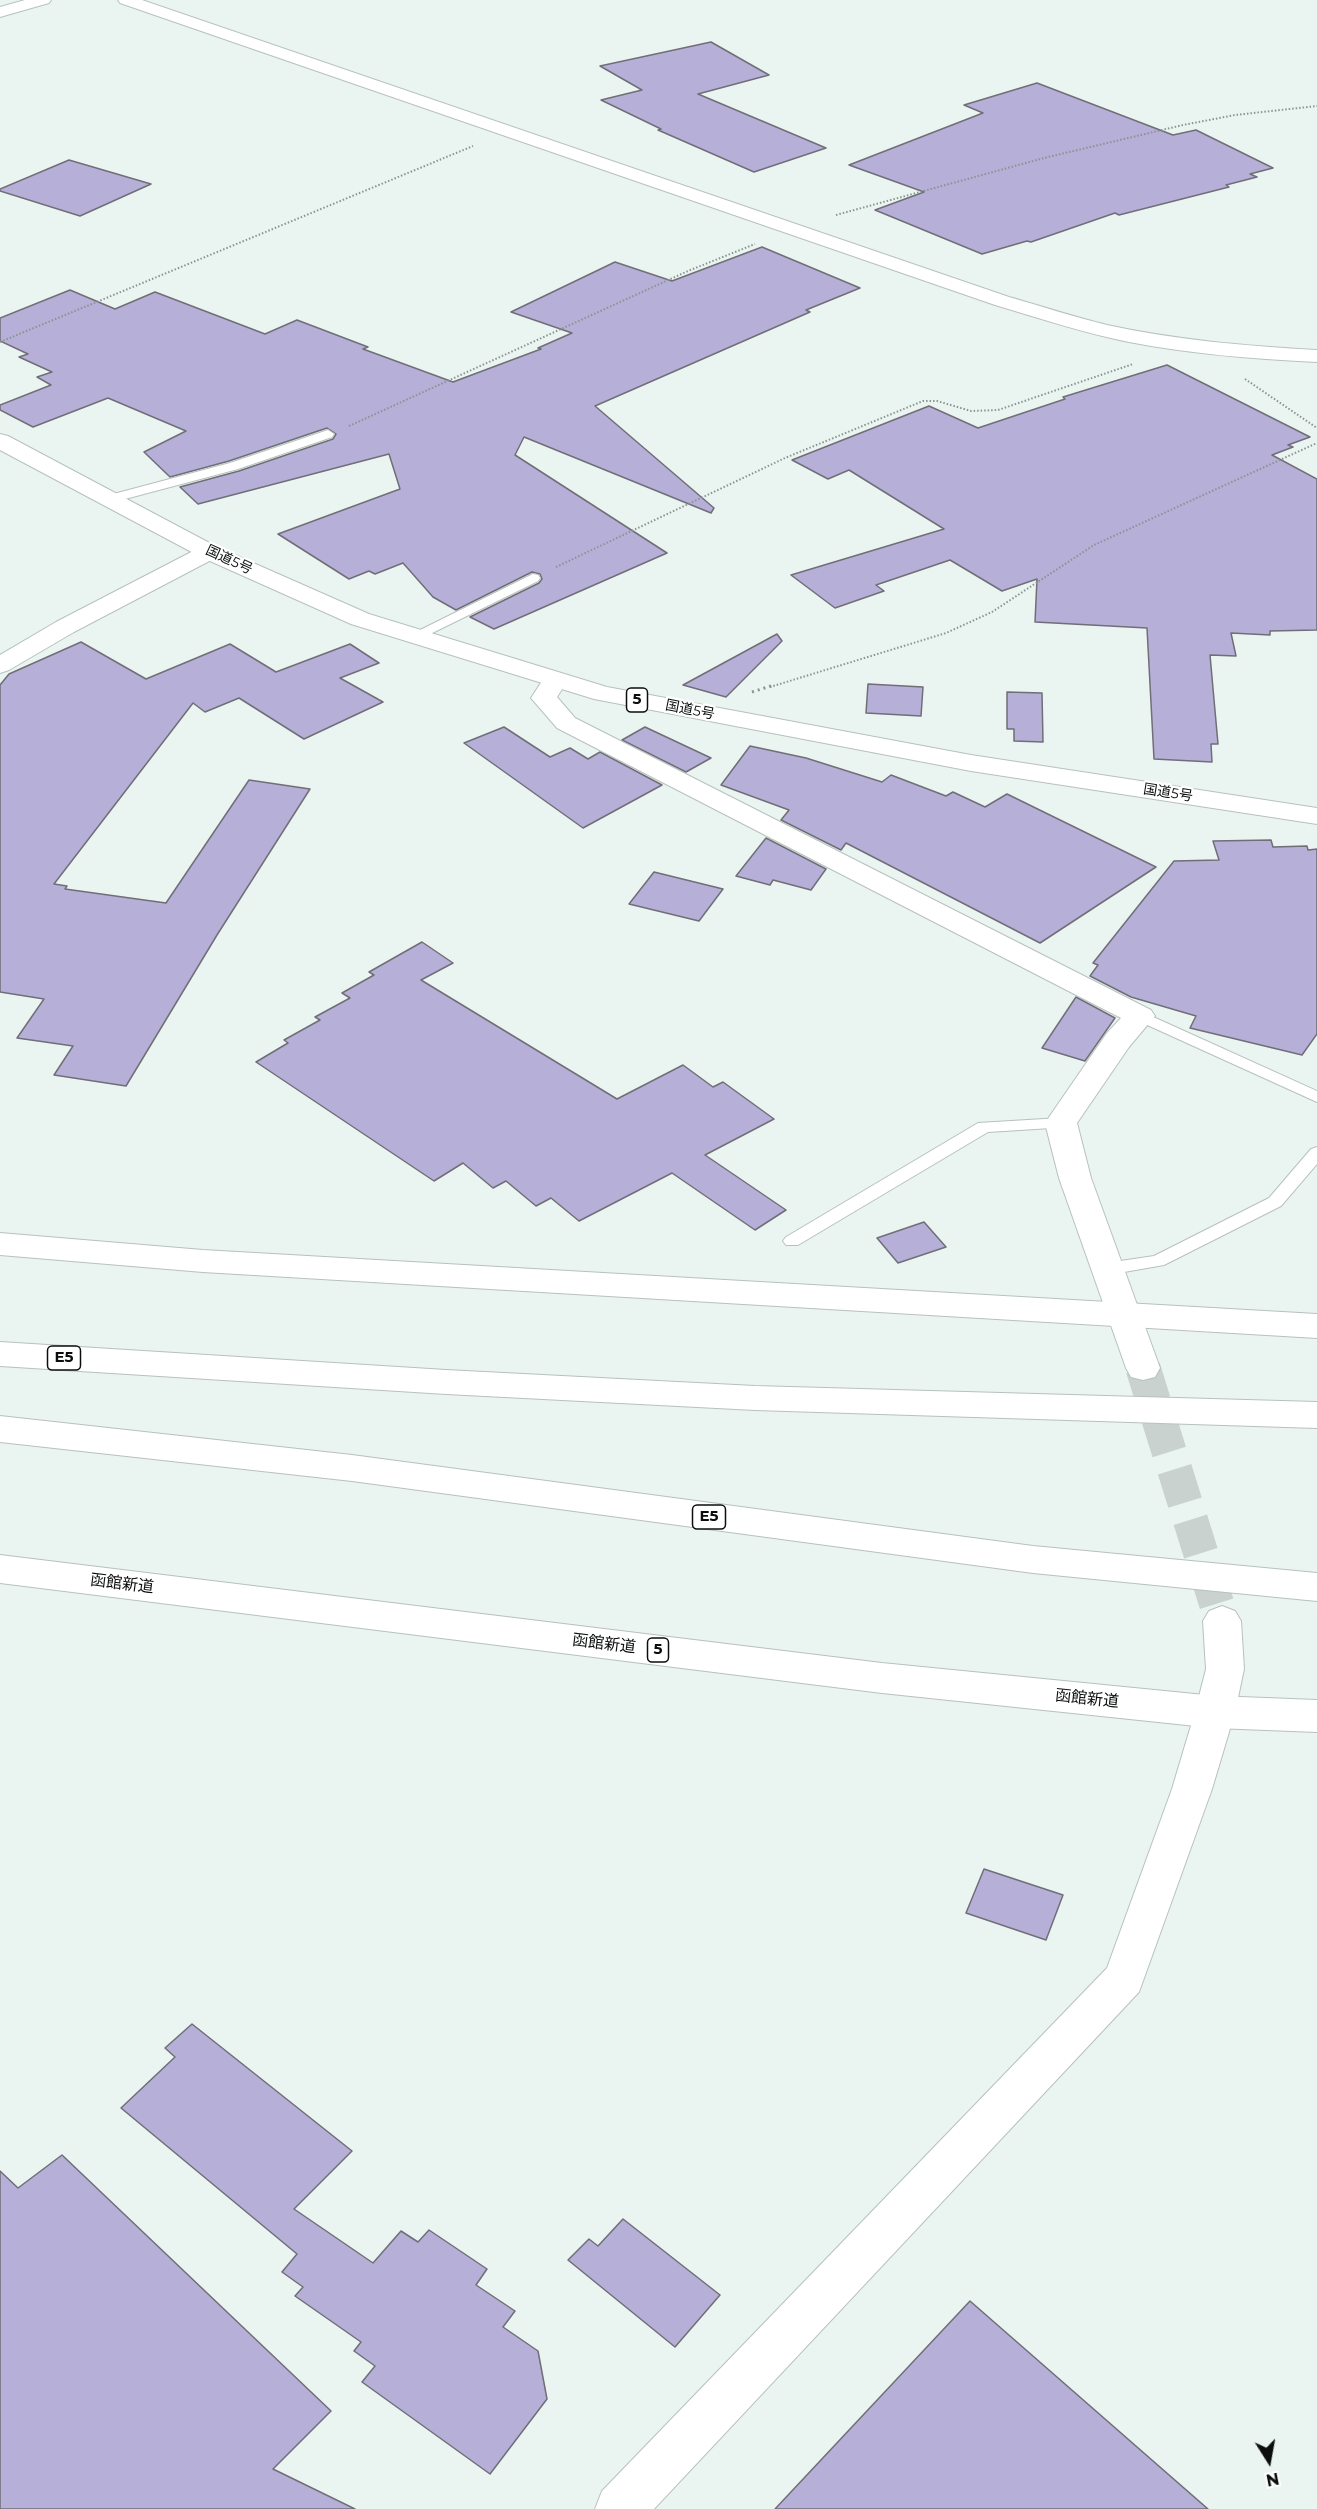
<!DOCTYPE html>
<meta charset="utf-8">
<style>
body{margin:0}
#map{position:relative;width:1317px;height:2509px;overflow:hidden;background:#eaf5f1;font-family:Montserrat,sans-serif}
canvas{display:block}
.north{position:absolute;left:1239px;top:2431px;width:60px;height:60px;-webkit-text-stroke:4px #fff;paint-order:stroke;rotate:169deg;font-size:16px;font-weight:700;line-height:24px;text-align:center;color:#0b0e0d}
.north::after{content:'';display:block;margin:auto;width:21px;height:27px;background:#0b0e0d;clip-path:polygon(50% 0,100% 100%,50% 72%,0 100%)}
</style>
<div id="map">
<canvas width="1317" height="2509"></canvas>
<div class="north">N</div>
</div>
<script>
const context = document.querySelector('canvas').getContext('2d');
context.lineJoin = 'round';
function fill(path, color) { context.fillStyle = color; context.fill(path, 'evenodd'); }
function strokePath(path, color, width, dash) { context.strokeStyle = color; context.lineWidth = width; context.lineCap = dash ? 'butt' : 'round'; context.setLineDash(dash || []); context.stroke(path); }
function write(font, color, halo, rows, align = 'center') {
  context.font = font + ' Montserrat,"Noto Sans JP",sans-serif'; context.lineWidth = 4.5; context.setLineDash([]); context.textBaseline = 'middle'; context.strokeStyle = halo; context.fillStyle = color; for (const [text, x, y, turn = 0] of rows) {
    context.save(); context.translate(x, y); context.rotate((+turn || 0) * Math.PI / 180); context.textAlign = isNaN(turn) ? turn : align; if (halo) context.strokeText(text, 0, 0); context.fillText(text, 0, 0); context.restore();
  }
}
const building = new Path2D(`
 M711,42L769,75L698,94L826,148L754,172L658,130L661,129L601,100L642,90L600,66Z
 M1037,83L1173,135L1196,130L1273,168L1250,174L1257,177L1226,185L1229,187L1119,215L1115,213L1031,242L1027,241L982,254L875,210L924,192L849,165L983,113L964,105Z
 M69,160L151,184L80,216L0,191V189Z
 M762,247L860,288L806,310L810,312L595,406L714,508L711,513L524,437L515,455L667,553L494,629L470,617L539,583L542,579L540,574L532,572L456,610L433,597L403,563L375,574L369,571L349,579L278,534L400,489L389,454L198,504L180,487L239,471L333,439L336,434L327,428L229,461L170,477L144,452L186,431L108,398L33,427L0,410V405L51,385L37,377L52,372L19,357L28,354L0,341V318L70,290L115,309L155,292L265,334L297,320L368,347L363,349L453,382L541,349L538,348L572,333L511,312L615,262L672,281Z
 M1167,365L1310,437L1288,445L1293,447L1272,455L1317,479V630L1270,631V635L1231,633L1236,656L1210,655L1218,744H1211L1212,762L1154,759L1147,628L1035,622L1037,579L1002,591L950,560L876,585L884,591L835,608L791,575L944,529L849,470L828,479L792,460L929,406L978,428L1065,399L1063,397Z
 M777,634L782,641L726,697L683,685Z
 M81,642L146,679L230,644L276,672L350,644L379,663L340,678L383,702L304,739L239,698L205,712L193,703L54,884L67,886L65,889L166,903L249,780L310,789L217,935L126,1086L54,1075L73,1046L17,1038L44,999L0,992V685L9,674Z
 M868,684L923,687L921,716L866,713Z
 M1007,692L1042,693L1043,742L1014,741V729H1007Z
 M504,727L550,757L570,748L588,759L600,752L662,785L583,828L464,743Z
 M645,727L711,758L686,772L622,740Z
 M750,746L806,758L882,782L891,775L946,796L953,792L985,807L1007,794L1156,867L1040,943L846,843L841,850L781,820L789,810L721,785Z
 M766,838L826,869L811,890L773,880L770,885L736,876Z
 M1271,840L1273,847L1307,846L1308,850L1317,849V1034L1302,1055L1190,1028L1196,1016L1131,997L1090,976L1098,965L1093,963L1174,861L1219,860L1213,841Z
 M654,872L723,889L699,921L629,904Z
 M422,942L453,963L421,980L617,1099L683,1065L713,1087L723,1082L774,1119L705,1155L786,1210L755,1230L672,1173L579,1221L551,1198L536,1206L506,1181L493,1188L463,1163L434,1181L256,1062L288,1043L284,1040L320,1020L315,1017L350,998L342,993L374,975L369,972Z
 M1076,997L1115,1018L1085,1061L1042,1048Z
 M924,1222L946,1247L898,1263L877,1238Z
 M984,1869L1063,1895L1046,1940L966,1913Z
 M192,2024L352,2151L294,2209L373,2263L401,2231L418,2242L429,2230L487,2269L476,2285L515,2311L503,2327L538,2351L547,2399L490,2474L362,2382L375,2366L354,2351L361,2342L295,2296L303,2287L282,2272L297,2254L121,2108L175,2057L165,2048Z
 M62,2155L331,2411L273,2469L355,2509H0V2171L18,2188Z
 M623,2219L720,2295L675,2347L568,2260L589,2239L598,2246Z
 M970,2301L1208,2509H775Z`);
const minorTunnel = new Path2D(`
 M1143,1368L1222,1621`);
const pathFar1 = new Path2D(`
 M836,215L1044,158L1183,125L1235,115L1317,106
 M0,342L473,146
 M1245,379L1317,428
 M349,426L688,271L755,244
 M556,567L785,458L923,401H937L971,411L998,410L1133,364
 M770,687L946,633L992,612L1094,545L1317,443`);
const path = new Path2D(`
 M752,692L774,685`);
const service = new Path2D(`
 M328,430L334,434L332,437L238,469L110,503L104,499L106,496L230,463Z
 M533,574L538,575L540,578L538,581L420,639L415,640L408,636Z
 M1140,1011L1317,1091V1102L1134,1019L1132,1016Z
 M1061,1118L1067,1119L1070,1123L1067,1127L988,1132L798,1245H786L783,1241L786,1237L978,1123Z
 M1317,1147V1164L1281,1206L1164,1265L1107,1275L1101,1273L1098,1269L1101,1265L1107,1263L1154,1256L1269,1198L1311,1149Z`);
const minor = new Path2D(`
 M25,0H51L49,3L0,17V7Z
 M118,0H142L1009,297C1041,306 1074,317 1107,325C1176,340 1247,346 1317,350V362C1254,359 1191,354 1129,342C1083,333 1039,318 995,305L120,3Z
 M209,545L217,547L221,552L217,557L74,632L9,670L0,673V655L56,622L201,547Z
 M555,672L564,675L568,680L557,697L575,718L1151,1010L1155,1016L1129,1047L1077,1123L1091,1178L1160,1368L1155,1377L1143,1380L1131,1377L1126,1368L1059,1178L1045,1123L1107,1033L1121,1018L557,728L531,698L546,675Z
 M1222,1606L1235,1611L1241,1621L1244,1669L1235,1712L1212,1789L1139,1992L654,2509H595L602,2491L1107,1968L1172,1789L1195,1712L1206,1669L1203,1621L1209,1611Z`);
const trunk = new Path2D(`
 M0,434L8,436L217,547L369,614L607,687L971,755L1317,808V824L971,771L594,699L351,624L201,557L0,450Z
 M0,1233L203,1250L1317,1314V1338L203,1272L0,1255Z
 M0,1555L882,1663L1215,1696L1317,1700V1732L1215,1728L882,1693L0,1583Z`);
const motorway = new Path2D(`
 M0,1342L446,1370L755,1386L1317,1402V1428L755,1410L446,1394L0,1366Z
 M0,1416L352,1455L1033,1546L1317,1573V1601L1033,1573L352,1481L0,1442Z`);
const farStreetnames = [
 ["国道5号",229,560,25],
 ["国道5号",690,710,11],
 ["国道5号",1168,793,9]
];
const shields = [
 [637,700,21],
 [64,1358,33],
 [709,1517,33],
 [658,1650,21]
];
const shieldNames = [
 ["5",637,700],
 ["E5",64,1358],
 ["E5",709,1517],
 ["5",658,1650]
];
const streetNames = [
 ["函館新道",122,1584,7],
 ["函館新道",604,1644,7],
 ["函館新道",1087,1699,6]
];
fill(building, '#b6afd8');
strokePath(building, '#706e77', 1.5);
strokePath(minorTunnel, '#c9d2cf', 35, [35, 18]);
strokePath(service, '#b7c1bd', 2);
strokePath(minor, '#b7c1bd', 2);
strokePath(trunk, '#b7c1bd', 2);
strokePath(motorway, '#b7c1bd', 2);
strokePath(pathFar1, '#8b9390', 2, [1.5, 2]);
strokePath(path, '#8b9390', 3, [2, 4]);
fill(service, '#fff');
fill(minor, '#fff');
fill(trunk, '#fff');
fill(motorway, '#fff');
write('14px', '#0b0e0d', '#fff', farStreetnames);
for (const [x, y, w] of shields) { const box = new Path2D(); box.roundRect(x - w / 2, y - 12, w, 24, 4.5); context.fillStyle = '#fff'; context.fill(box); strokePath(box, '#0b0e0d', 1.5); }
write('bold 15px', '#0b0e0d', null, shieldNames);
write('16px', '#0b0e0d', '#fff', streetNames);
</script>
